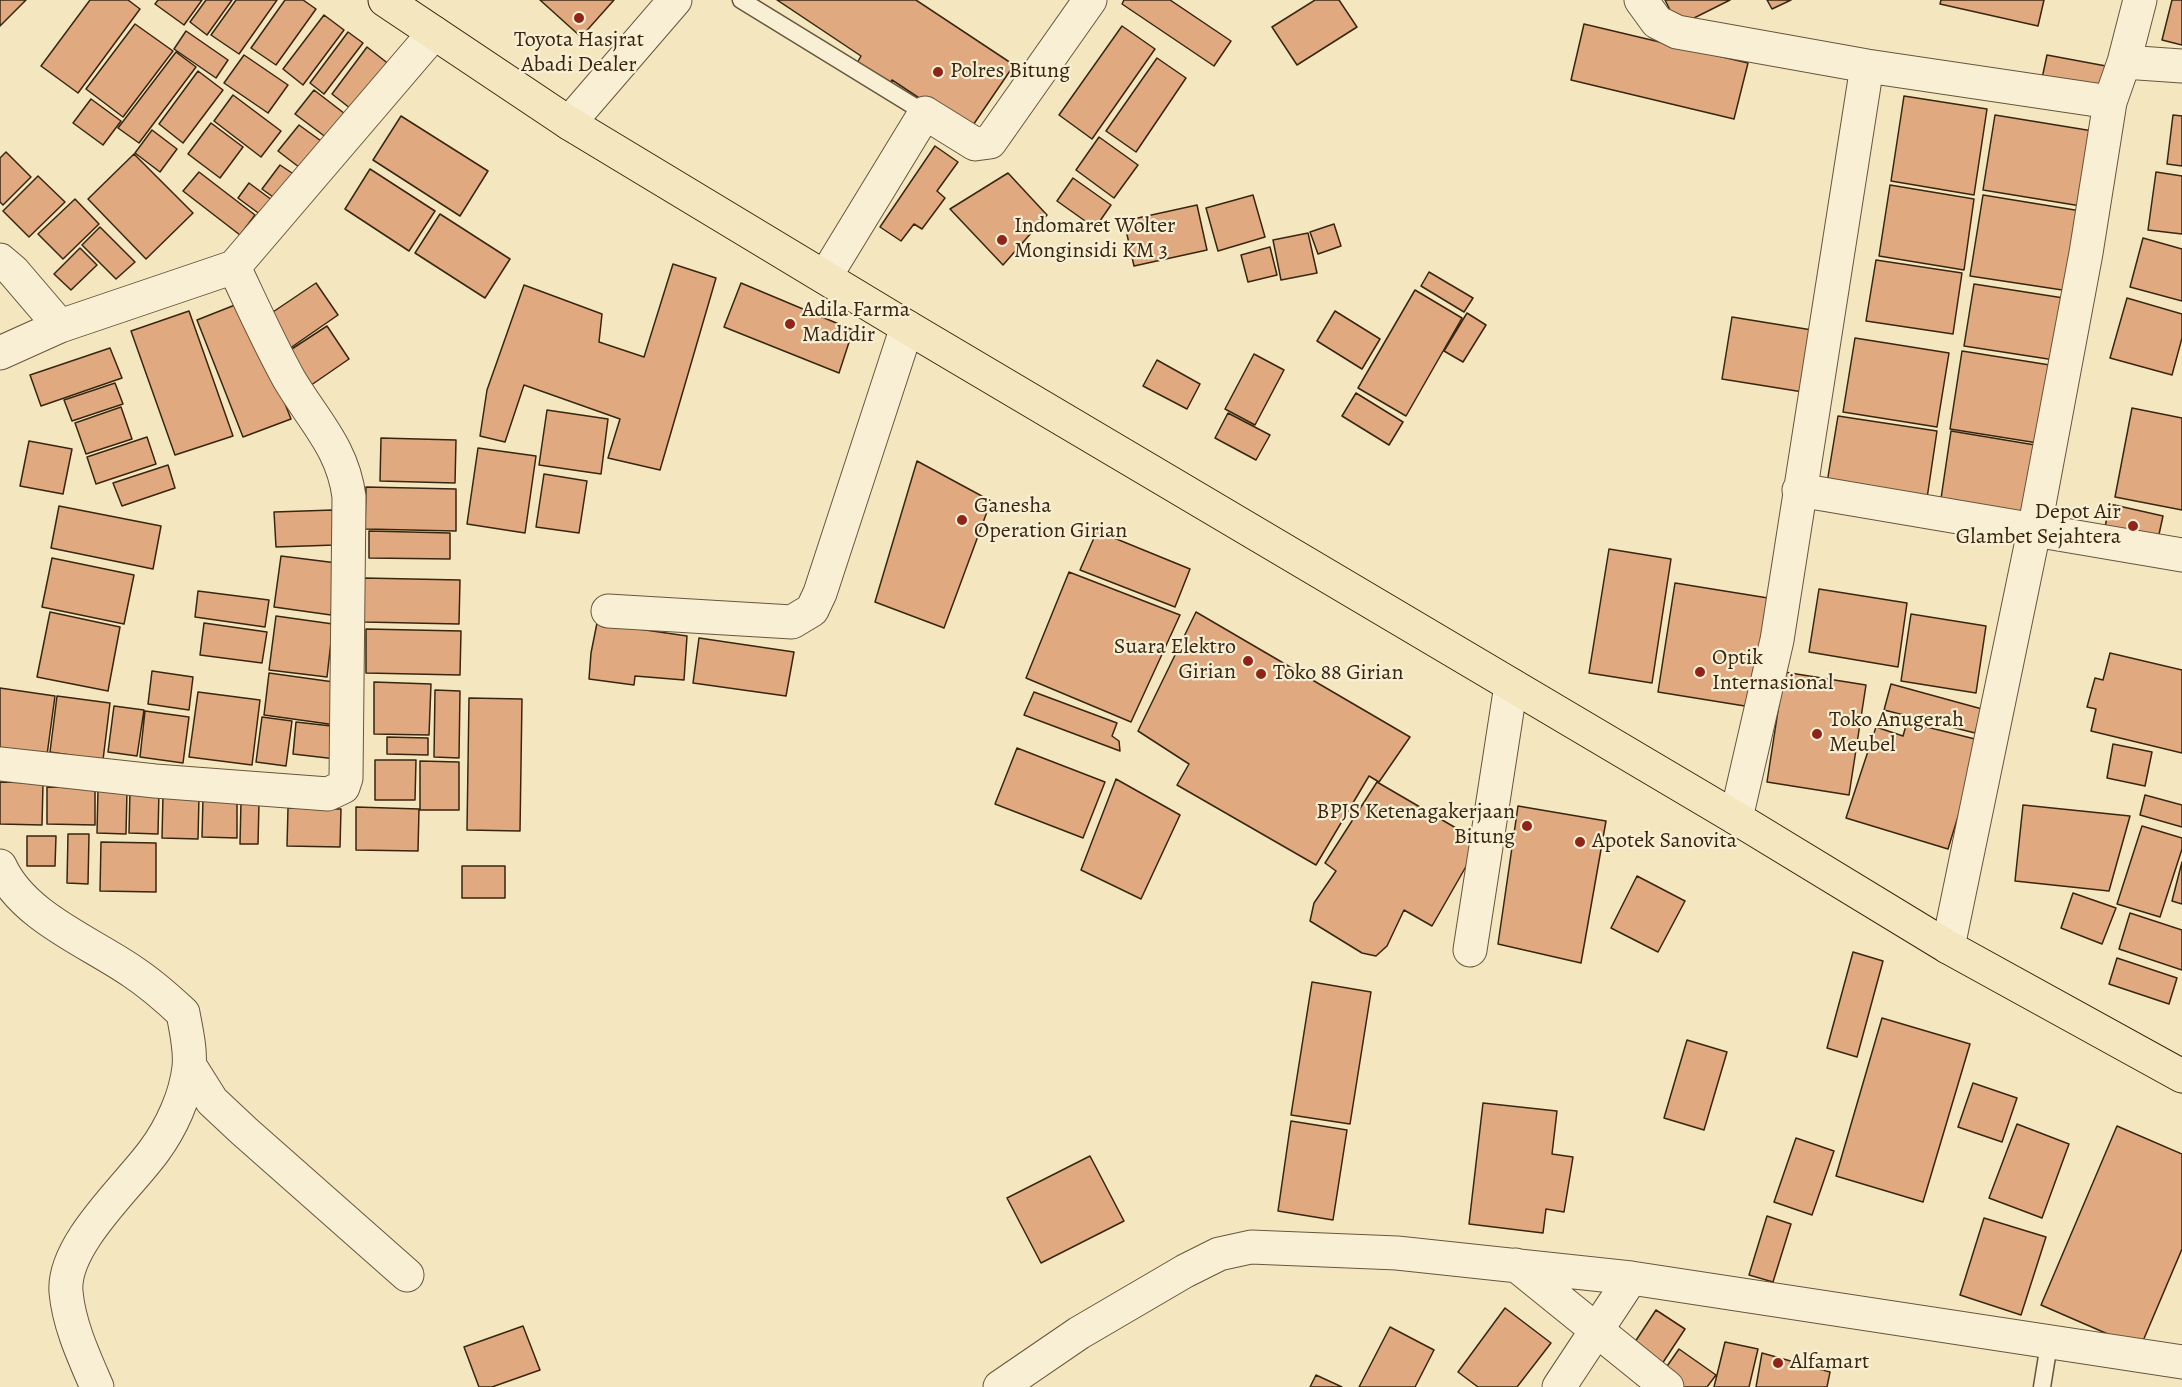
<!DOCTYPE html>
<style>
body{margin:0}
canvas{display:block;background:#f4e7bf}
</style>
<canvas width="2182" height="1387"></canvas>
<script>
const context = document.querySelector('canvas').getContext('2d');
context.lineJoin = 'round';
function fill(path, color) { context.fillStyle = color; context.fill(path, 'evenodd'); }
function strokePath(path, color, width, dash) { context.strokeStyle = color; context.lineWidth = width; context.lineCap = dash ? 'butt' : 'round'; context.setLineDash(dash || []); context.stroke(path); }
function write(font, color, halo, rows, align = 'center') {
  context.font = font + ' Alegreya,serif'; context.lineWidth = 4.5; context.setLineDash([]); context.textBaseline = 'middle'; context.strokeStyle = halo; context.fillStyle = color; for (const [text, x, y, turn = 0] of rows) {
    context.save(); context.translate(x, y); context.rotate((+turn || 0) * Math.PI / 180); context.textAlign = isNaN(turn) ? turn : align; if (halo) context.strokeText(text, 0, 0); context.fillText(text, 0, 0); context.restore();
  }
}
const building = new Path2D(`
 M0,0H26L0,26Z
 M90,0H128L140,9L78,93L41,66Z
 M158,0H202L184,25L155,4Z
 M206,0H232L207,35L190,22Z
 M236,0H277L239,54L211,35Z
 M285,0H303L316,9L276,65L251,48Z
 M540,0H614L581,37Z
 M777,0H916L1014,65L969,131L892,80L888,86L856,65L861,56Z
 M1124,0H1170L1231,41L1214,66L1122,4Z
 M1315,0H1339L1357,27L1297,65L1272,27Z
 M1665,0H1730L1678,26Z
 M1767,0H1791L1772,9Z
 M1941,0H2044L2038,26L1940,4Z
 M2172,0H2182V45L2162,40Z
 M324,15L344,30L303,85L283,69Z
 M135,24L173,51L123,117L86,89Z
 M1584,24L1748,63L1734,119L1571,80Z
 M1122,26L1155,49L1092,139L1059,115Z
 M186,31L228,60L216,78L174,49Z
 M348,32L363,43L324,94L310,83Z
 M367,47L390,65L355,112L332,94Z
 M176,52L196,67L139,143L118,128Z
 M244,55L288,85L268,113L224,83Z
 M2047,55L2106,66L2100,95L2041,83Z
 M1157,58L1186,78L1136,152L1106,131Z
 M198,71L223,90L183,143L159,124Z
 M314,90L349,117L331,141L295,114Z
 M233,95L281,131L261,157L214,121Z
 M1904,96L1987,109L1974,195L1891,181Z
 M91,99L121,121L103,145L73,123Z
 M1995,115L2099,132L2087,207L1983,190Z
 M2173,115L2182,116V166L2167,164Z
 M401,116L488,171L460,216L373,160Z
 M211,123L243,147L220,178L188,154Z
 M299,125L328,146L308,174L278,151Z
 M152,130L177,149L160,172L135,153Z
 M1099,137L1138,165L1114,198L1076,170Z
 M935,146L958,162L937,191L945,198L922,229L914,224L901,241L880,227Z
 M6,152L31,177L3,205L0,202V158Z
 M134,154L193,213L146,259L88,199Z
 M280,165L298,177L280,202L262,189Z
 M370,169L435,211L409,251L345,209Z
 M199,172L255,215L240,235L183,191Z
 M2156,172L2182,176V234L2148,230Z
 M1008,173L1047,215L1003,265L950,209Z
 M38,176L65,202L29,237L3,211Z
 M1073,178L1111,205L1095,228L1057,201Z
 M249,183L276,203L265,218L238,198Z
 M1890,185L1974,199L1964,270L1879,256Z
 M1253,195L1265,237L1218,251L1206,208Z
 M1983,195L2081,211L2069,291L1970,276Z
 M75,199L99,224L63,259L38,234Z
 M1197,205L1207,250L1134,266L1124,221Z
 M440,214L510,259L485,298L415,253Z
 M1334,224L1341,246L1318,254L1310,232Z
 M100,227L135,262L116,279L82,245Z
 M1308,233L1317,273L1281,280L1273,240Z
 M2143,238L2182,249V301L2130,287Z
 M1270,247L1277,275L1248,282L1241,255Z
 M80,248L97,265L71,290L54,274Z
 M1876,260L1962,273L1953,334L1866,321Z
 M673,264L716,278L660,470L608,458L620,419L524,385L505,442L480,436L487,390L524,285L602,314L599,342L644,357Z
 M1429,272L1473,298L1464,312L1421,286Z
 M316,283L338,315L286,351L264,318Z
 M741,283L853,330L839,373L724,327Z
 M1974,284L2070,299L2061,361L1964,346Z
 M1415,290L1462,318L1406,416L1358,388Z
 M2127,298L2182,314V338L2172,375L2110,358Z
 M245,301L291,419L243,437L197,320Z
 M189,311L233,436L175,455L131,331Z
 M1335,311L1380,339L1362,369L1317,341Z
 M1467,313L1486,325L1463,362L1444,351Z
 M1732,317L1812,330L1803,392L1722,379Z
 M327,326L349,359L304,390L281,356Z
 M1855,338L1949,353L1937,427L1843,412Z
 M110,348L122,378L41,406L30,375Z
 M1962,351L2056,366L2044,444L1950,429Z
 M1254,354L1284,370L1255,425L1225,409Z
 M1157,360L1200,384L1187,409L1143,386Z
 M115,383L123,404L72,421L64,400Z
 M1356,393L1403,422L1389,445L1342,416Z
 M121,407L132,439L86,454L75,423Z
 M2132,408L2182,418V510L2115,497Z
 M547,410L608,419L601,474L539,465Z
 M1228,413L1270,435L1256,460L1215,438Z
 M1838,416L1937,431L1926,505L1826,489Z
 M1951,431L2041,446L2029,527L1939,512Z
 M147,437L156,464L96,484L87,457Z
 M381,438L456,440L455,483L380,481Z
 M29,441L72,449L63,494L20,486Z
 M478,448L536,456L525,533L467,524Z
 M917,461L991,501L944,628L875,602Z
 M168,465L175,488L122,506L113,483Z
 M544,474L587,481L579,533L536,527Z
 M366,487L456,489V531L365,529Z
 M2110,504L2163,516L2156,548L2103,536Z
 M59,506L161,526L153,569L51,548Z
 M333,510L335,545L276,547L274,512Z
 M369,531L450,533V559L369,558Z
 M1097,531L1190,569L1175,607L1080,570Z
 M1609,549L1671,559L1652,683L1589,673Z
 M281,556L337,563L331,615L274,607Z
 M52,558L134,575L124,624L42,607Z
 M1069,572L1180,615L1131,722L1026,678Z
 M364,578L460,580L459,624L364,622Z
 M1675,583L1768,598L1751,707L1658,692Z
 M1819,589L1907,603L1898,667L1809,652Z
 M198,591L269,600L265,627L195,617Z
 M50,612L120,627L108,691L37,677Z
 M1196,612L1410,737L1379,782L1369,776L1316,865L1177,785L1189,764L1138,731Z
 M1911,614L1986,626L1976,693L1901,681Z
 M276,616L333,624L327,677L269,670Z
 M204,623L267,632L262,663L200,655Z
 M597,623L687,636L684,680L635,676L634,685L589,679L591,653Z
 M366,629L461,631L460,675L366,673Z
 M699,638L794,652L786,696L693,683Z
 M2110,653L2182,670V753L2091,731L2096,709L2087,707L2095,678L2103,680Z
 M152,671L193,677L189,710L148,704Z
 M1784,672L1866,685L1849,795L1767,782Z
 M269,673L341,683L336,725L264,715Z
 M374,682L431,684L429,735L374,734Z
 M1891,684L1982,709L1975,733L1884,710Z
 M0,688L55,696L47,755L0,748Z
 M435,690L460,691L459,758L434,757Z
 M198,692L260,700L252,765L189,757Z
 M1034,692L1117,723L1112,736L1119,741L1120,751L1024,715Z
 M57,696L110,703L103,760L50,752Z
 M469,698L522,699L520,831L467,830Z
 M114,706L144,710L137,756L108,752Z
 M145,711L189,717L183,763L140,757Z
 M262,717L292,721L286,766L256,762Z
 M296,722L340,727L336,759L293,754Z
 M1907,722L1975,739L1976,758L1948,849L1846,818L1876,727L1903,736Z
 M387,737L428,738V755L387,754Z
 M2113,744L2152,752L2145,786L2107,778Z
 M1017,748L1105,782L1083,838L995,804Z
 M375,760H416L415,800H375Z
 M420,761L459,762V810H420Z
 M1116,779L1180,815L1141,899L1081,870Z
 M0,782L43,783L42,825L0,824Z
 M1377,782L1480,842L1432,926L1404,910L1387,946L1376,956L1362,953L1310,921L1314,903L1336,871L1325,863Z
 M47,787L95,788V825L47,824Z
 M98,789L127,790L126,834L97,833Z
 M130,790H159L158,834L129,833Z
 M163,795L199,796L198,839L162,838Z
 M2145,795L2182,805V827L2140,815Z
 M203,798H237V838L202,837Z
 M241,801L259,802L258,844H240Z
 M2023,805L2130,816L2109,891L2015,881Z
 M1518,806L1606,821L1581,963L1498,944Z
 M356,807L419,809L418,851L356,850Z
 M288,808L341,809L340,847L287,846Z
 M2142,826L2182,838V849L2160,917L2117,904Z
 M68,834H89L88,884L67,883Z
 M27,836H56L55,866H27Z
 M101,842L156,843V892L100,891Z
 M2182,862V904L2172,901Z
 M462,866H505V898H462Z
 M1637,876L1685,901L1658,952L1611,928Z
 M2073,893L2116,908L2102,944L2061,928Z
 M2130,913L2182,930V970L2119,949Z
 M1853,952L1883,961L1857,1057L1827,1048Z
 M2117,958L2177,978L2169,1004L2109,984Z
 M1312,982L1371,992L1350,1124L1291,1115Z
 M1882,1018L1970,1044L1923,1202L1836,1176Z
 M1687,1040L1727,1052L1704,1130L1664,1118Z
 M1973,1083L2017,1098L2002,1142L1958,1127Z
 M1483,1103L1557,1111L1552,1154L1573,1157L1564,1212L1546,1209L1543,1233L1469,1224Z
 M1291,1121L1347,1130L1333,1220L1278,1211Z
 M2017,1124L2069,1144L2042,1218L1989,1198Z
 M2117,1126L2182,1154V1249L2140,1348L2041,1305Z
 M1796,1138L1834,1151L1812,1215L1774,1202Z
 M1090,1156L1124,1221L1041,1263L1007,1198Z
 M1767,1216L1791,1224L1773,1282L1749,1275Z
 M1984,1218L2046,1237L2021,1315L1960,1295Z
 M1505,1308L1551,1343L1517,1387H1478L1458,1372Z
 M1656,1310L1685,1329L1658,1370L1629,1351Z
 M523,1326L540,1370L492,1387H479L464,1347Z
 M1390,1327L1434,1350L1415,1387H1359Z
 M1725,1342L1758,1349L1749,1387H1714Z
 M1679,1349L1716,1375L1707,1387H1683L1663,1372Z
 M1762,1353L1830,1372L1827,1387H1756Z
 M1316,1375L1342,1387H1310Z`);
const lane = new Path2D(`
 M741,0L925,113
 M2042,1387L2049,1344`);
const street = new Path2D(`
 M1641,0L1657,22L1677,32L1867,66L2110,102
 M2124,62L2182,66
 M569,123L675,0
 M0,260L13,271L60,326
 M825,277L925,113L975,144L990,142L1090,0
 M0,353L60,326L234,267L434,33
 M1799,490L2182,555
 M608,611L792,622L812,610L820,593L907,327
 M0,764L155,781L328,794L343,787L346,778L349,497C343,448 313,420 289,379C269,343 252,305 234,267
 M1736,818L1777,640L1867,66
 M0,866C23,917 90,942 133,972C151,984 167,998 183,1013C186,1030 191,1050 189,1067C186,1096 171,1128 154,1151C128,1187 62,1245 66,1292C69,1325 84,1357 97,1387
 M1948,947L2034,531L2086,253L2110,102L2124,62L2140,0
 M1470,950L1511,685
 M190,1066L212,1101L244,1131L407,1275
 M1516,1265L1667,1387
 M1000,1387L1079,1333L1185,1271L1219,1254L1251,1247L1397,1253L1631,1278L2182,1362
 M1559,1387L1631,1278`);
const highway = new Path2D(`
 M385,0L569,123L907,327L1736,818L1948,947L2182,1076`);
const markers = [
 [579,18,6,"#8f2418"],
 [938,72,6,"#8f2418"],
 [1002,240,6,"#8f2418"],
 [790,324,6,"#8f2418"],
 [962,520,6,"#8f2418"],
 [2133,526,6,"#8f2418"],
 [1248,661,6,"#8f2418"],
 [1700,672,6,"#8f2418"],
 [1261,674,6,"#8f2418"],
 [1817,734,6,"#8f2418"],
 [1527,826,6,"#8f2418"],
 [1580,842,6,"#8f2418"],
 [1778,1363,6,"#8f2418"]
];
const poiNames = [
 ["Toyota Hasjrat",579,41,"center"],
 ["Abadi Dealer",579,66,"center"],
 ["Polres Bitung",950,72],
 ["Indomaret Wolter",1014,227],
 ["Monginsidi KM 3",1014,252],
 ["Adila Farma",802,311],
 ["Madidir",802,336],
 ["Ganesha",974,507],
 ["Operation Girian",974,532],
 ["Depot Air",2121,513,"right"],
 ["Glambet Sejahtera",2121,538,"right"],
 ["Suara Elektro",1236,648,"right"],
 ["Girian",1236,673,"right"],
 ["Optik",1712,659],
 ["Internasional",1712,684],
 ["Toko 88 Girian",1273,674],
 ["Toko Anugerah",1829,721],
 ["Meubel",1829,746],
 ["BPJS Ketenagakerjaan",1515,813,"right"],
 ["Bitung",1515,838,"right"],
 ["Apotek Sanovita",1592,842],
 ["Alfamart",1790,1363]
];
fill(building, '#e0a980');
strokePath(building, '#382610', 1.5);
strokePath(lane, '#67563c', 19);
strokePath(street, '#67563c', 35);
strokePath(highway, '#382610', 35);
strokePath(lane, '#f8efd5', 16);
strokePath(street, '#f8efd5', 33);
strokePath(highway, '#f4e7bf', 33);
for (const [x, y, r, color] of markers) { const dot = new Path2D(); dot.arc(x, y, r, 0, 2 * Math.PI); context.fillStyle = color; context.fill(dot); strokePath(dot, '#f8efd5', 2); }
write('22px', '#382610', '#f8efd5', poiNames, 'left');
</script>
